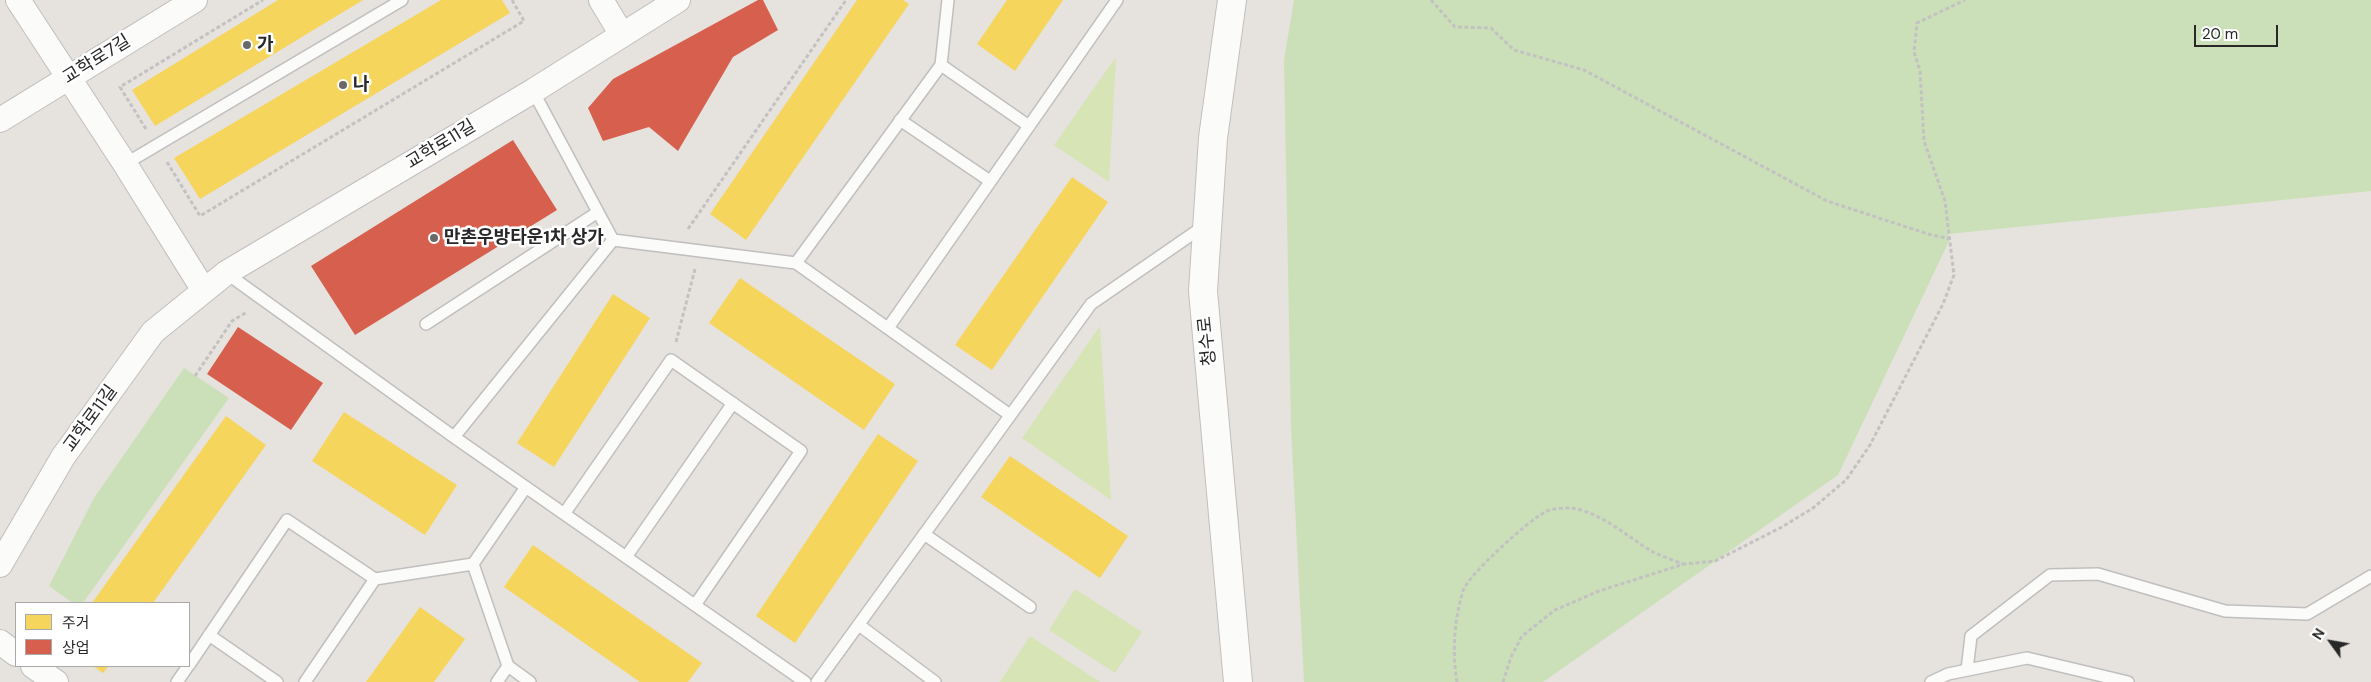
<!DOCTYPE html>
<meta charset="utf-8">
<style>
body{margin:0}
#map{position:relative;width:2371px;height:682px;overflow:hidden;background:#e6e2de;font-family:"DM Sans","Noto Sans KR",sans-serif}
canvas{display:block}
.legend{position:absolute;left:15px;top:602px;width:175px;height:65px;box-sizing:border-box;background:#fff;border:1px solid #a9a9a9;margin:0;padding:6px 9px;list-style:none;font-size:15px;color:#282828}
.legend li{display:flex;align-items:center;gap:10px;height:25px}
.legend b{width:25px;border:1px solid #a9a9a9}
.north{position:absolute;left:2306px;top:617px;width:50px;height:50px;-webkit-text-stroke:4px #fff;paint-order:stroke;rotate:302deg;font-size:14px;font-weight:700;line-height:20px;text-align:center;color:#282828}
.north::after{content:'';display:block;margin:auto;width:18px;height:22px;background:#282828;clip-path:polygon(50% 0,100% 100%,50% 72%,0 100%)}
.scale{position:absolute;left:2194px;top:25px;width:84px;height:22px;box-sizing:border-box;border:2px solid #282828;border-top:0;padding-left:6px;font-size:15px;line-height:18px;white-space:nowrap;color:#282828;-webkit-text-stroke:4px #fff;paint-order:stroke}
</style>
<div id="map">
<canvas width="2371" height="682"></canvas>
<ul class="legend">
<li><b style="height:14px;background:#f6d55c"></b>주거</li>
<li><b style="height:14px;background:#d6604d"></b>상업</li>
</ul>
<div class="north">N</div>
<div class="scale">20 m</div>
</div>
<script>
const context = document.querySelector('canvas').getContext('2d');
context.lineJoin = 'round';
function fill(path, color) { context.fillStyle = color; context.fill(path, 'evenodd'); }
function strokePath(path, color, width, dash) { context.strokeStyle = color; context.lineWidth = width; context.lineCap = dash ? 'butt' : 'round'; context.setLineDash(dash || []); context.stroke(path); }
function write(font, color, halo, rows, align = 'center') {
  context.font = font + ' "DM Sans","Noto Sans KR",sans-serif'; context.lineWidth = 5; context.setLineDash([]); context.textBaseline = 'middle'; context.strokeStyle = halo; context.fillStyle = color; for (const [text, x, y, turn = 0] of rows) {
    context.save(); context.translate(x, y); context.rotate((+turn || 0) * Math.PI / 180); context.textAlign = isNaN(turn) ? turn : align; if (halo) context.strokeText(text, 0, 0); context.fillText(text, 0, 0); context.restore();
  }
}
const green = new Path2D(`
 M1294,0H2371V191L1948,234L1950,239L1838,475L1543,682H1304L1291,428L1284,60Z
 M184,368L229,398L83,603H73L49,586L94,498Z`);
const pitch = new Path2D(`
 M1116,57L1109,182L1054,145Z
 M1100,326L1111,500L1022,438Z
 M1075,589L1142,632L1115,673L1049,630Z
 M1030,636L1100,682H1000Z`);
const homes = new Path2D(`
 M278,0H363L155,126L132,90Z
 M441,0H502L510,13L200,199L174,158Z
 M857,0H903L909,4L746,240L710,214Z
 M1007,0H1063L1015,71L977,44Z
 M1072,177L1108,202L992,370L955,345Z
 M740,278L895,384L864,430L709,323Z
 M613,294L650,318L554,467L517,443Z
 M344,412L457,485L425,535L312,461Z
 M226,416L266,445L153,603H92Z
 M878,434L918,461L795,643L756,616Z
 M1010,456L1128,536L1100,578L981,497Z
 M533,545L702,663L688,682H640L504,587Z
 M420,607L465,639L434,682H366Z
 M93,666H109L103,673Z`);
const shops = new Path2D(`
 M758,0H763L778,30L733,57L678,151L649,127L603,141L588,108L613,79Z
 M513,140L557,210L355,335L311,266Z
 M238,327L323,383L291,430L207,374Z`);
const path = new Path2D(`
 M1431,0L1455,27L1491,28L1514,50L1584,70L1827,201L1928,234L1950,239
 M146,129L120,87L263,0
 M167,162L200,216L524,21L512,0
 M688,229L846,0
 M676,342L695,269
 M195,376L232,321L247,312
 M1457,682C1452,652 1454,621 1463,591C1468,575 1528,521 1545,512C1550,509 1561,508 1567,508C1596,508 1628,537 1651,551C1661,556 1673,560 1683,564
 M1503,682L1511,657L1522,636L1555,610L1599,591L1684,564L1715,561L1782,527L1813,508L1846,480L1870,445L1943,304L1954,275L1945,201L1924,141L1920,71L1914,52L1917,23L1965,0`);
const lane = new Path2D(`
 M941,65L1029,126
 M533,91L613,240L796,263L1010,415
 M900,120L990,181
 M125,164L402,0
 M796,263L941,65L948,0
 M226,273L454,437L805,682
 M426,324L598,212
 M888,328L1117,0
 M454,437L613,240
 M526,487L473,564L508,666L530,682
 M564,514L671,360L801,451L695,605
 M924,534L1030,607
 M626,557L733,403
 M859,625L935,682
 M209,635L277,682
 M189,665L287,520L375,579L473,564
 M1967,670L1971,636L2050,575L2098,574L2225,611L2307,614L2371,576
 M177,682L188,666
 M305,682L375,579
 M497,682L508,666
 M817,682L1091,304L1204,226
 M1931,682L1948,674L2027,658L2128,682`);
const street = new Path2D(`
 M18,0L125,164L203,289
 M601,0L622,35
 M0,120L195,0
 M0,565L63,457L153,332L226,273L533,91L678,0
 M0,642L16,654
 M33,666L56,682`);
const secondary = new Path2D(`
 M1232,0L1213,138L1203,291L1238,682`);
const markers = [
 [247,45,5,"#6a6968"],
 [343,85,5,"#6a6968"],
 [434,238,5,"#6a6968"]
];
const poiNames = [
 ["가",257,45],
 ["나",353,85],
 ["만촌우방타운1차 상가",444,238]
];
const streetNames = [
 ["교학로7길",97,60,-32],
 ["교학로11길",441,145,-31],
 ["청수로",1208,341,-96],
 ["교학로11길",91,419,-54]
];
fill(green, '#cbe0b8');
fill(pitch, '#d6e4b6');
fill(homes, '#f6d55c');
fill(shops, '#d6604d');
strokePath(lane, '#c0bfbf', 14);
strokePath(street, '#c0bfbf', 26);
strokePath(secondary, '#c0bfbf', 30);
strokePath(path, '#c3c2c2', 3, [4, 2.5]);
strokePath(lane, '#fbfbfa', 11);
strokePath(street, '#fbfbfa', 24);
strokePath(secondary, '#fbfbfa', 28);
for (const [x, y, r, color] of markers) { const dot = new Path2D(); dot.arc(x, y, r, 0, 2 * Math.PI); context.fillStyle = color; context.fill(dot); strokePath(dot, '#fff', 2); }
write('bold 18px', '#282828', '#fff', poiNames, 'left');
write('18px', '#282828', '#fff', streetNames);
</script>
